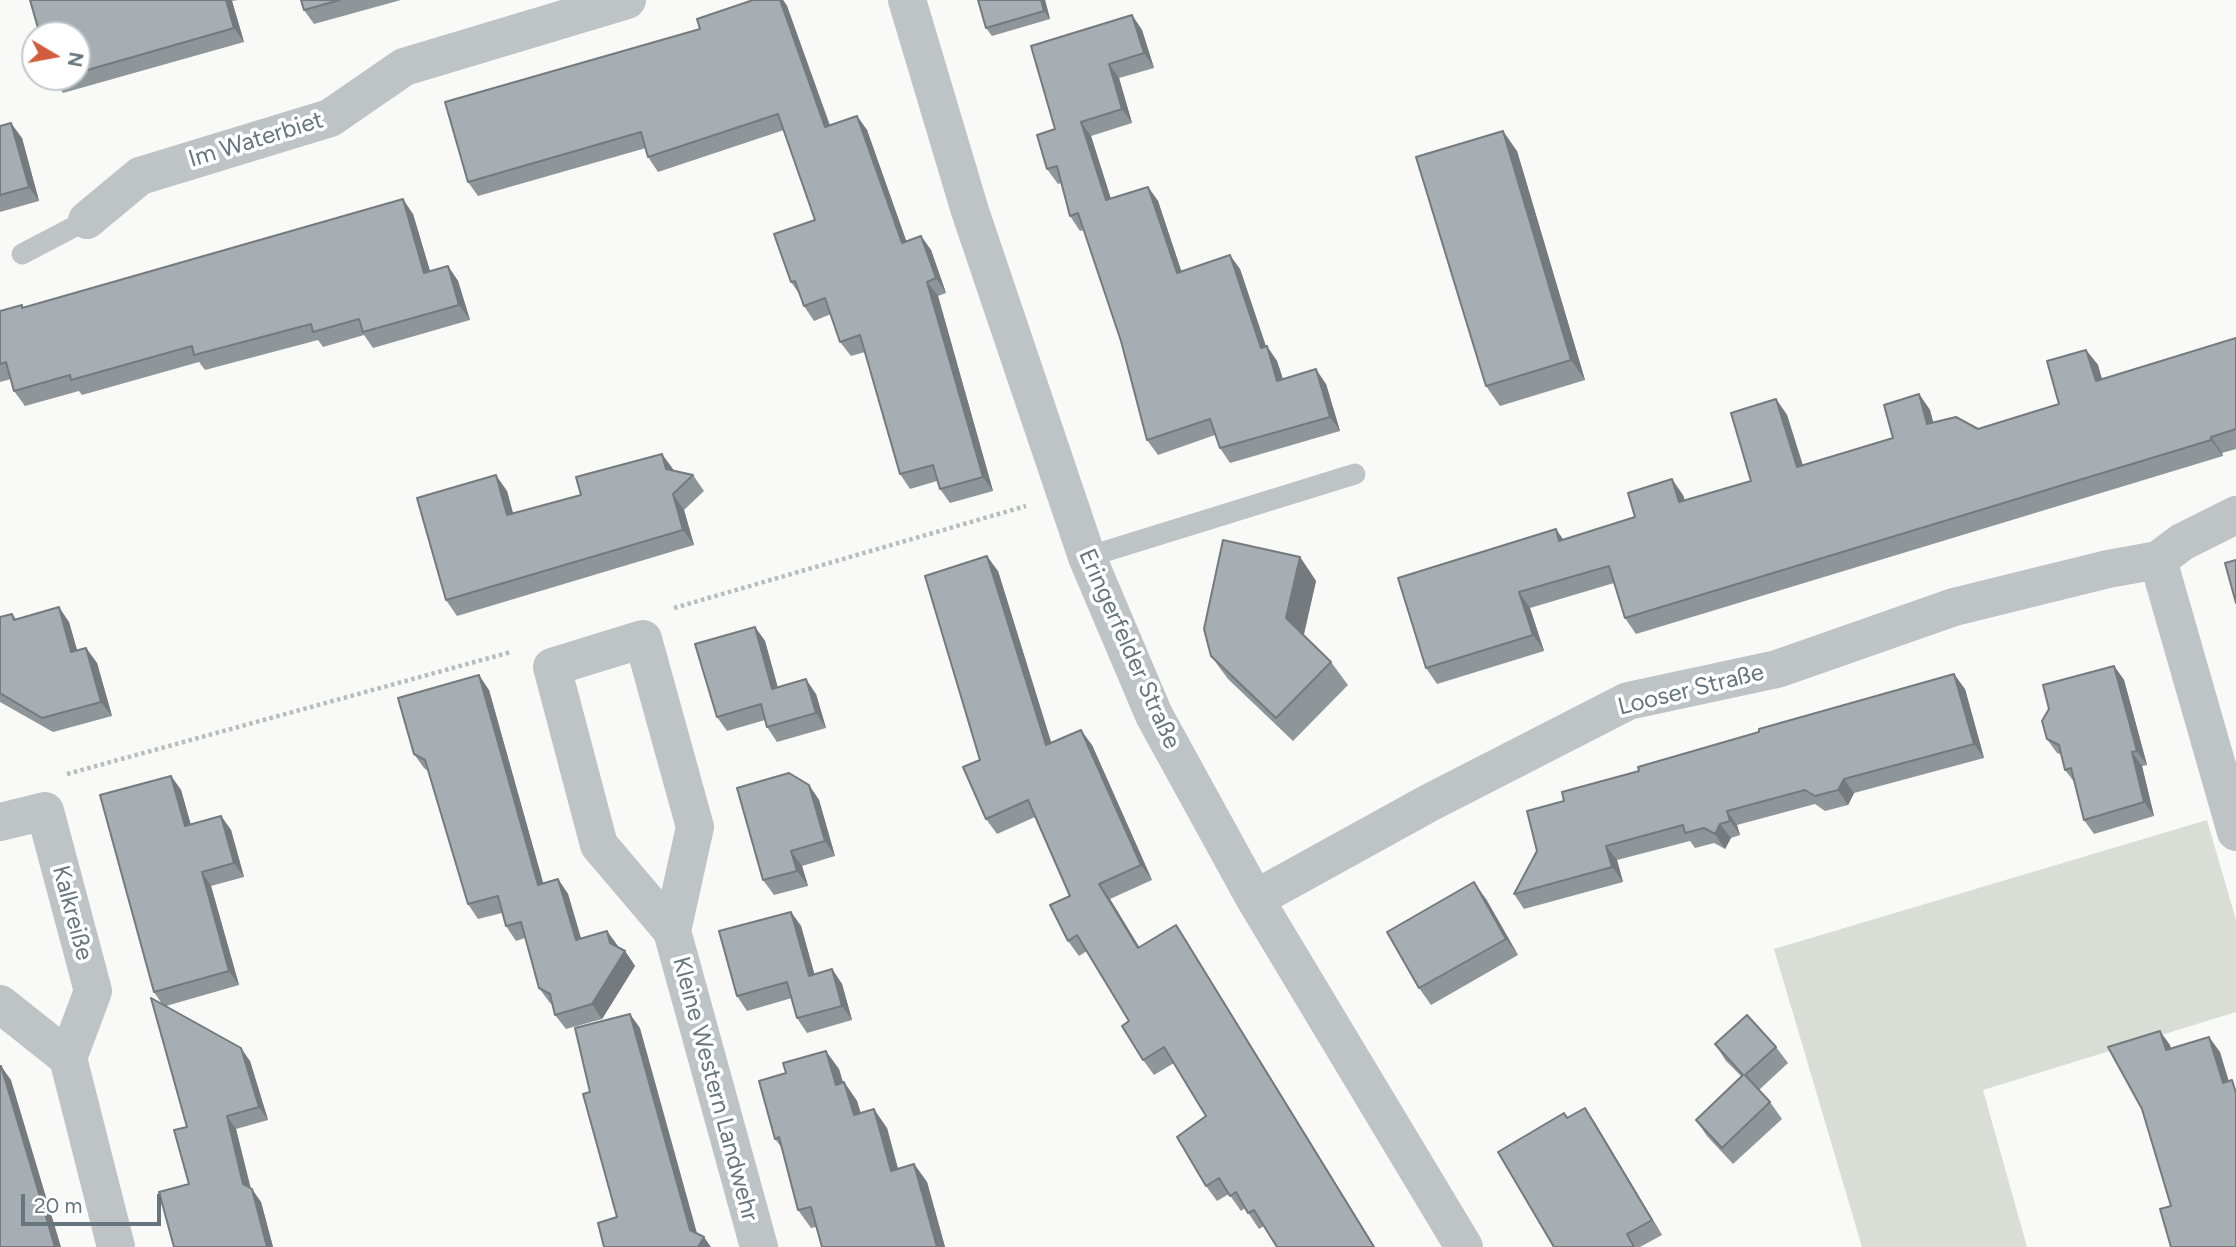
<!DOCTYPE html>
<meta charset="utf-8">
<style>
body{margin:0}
#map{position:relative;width:2236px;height:1247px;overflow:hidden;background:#f9f9f7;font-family:Figtree,sans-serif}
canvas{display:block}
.north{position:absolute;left:21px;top:21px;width:70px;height:70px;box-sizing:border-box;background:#fff;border:2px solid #c2c8cb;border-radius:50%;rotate:100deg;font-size:19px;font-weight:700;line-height:28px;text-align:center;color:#66757e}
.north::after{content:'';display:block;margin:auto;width:24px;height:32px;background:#d15c3e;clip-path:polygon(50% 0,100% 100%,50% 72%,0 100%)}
.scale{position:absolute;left:21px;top:1194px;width:140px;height:32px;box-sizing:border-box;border:4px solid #66757e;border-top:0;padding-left:9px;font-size:21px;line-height:24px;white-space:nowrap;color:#66757e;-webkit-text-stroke:5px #fff;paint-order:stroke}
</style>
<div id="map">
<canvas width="2236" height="1247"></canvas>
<div class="north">N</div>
<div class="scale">20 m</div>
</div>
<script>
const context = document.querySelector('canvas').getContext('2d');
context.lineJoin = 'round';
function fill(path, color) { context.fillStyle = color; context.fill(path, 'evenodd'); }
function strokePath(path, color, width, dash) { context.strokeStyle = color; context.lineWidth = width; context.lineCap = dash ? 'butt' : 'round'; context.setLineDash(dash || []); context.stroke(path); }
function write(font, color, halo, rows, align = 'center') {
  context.font = font + ' Figtree,sans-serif'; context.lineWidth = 7; context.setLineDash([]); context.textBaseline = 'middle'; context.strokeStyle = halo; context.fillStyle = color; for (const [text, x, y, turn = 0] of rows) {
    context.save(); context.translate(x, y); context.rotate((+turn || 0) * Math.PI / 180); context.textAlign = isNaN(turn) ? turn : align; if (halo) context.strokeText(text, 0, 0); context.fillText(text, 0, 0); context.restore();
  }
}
const green = new Path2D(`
 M2207,820L2236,920V1012L1983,1090L2027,1247H1862L1774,949Z`);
const path = new Path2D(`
 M674,608L1026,506
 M67,774L511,652`);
const service = new Path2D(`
 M22,254L87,220
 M1087,557L1355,474`);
const minor = new Path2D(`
 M907,0L970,211L1087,557L1154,715L1255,899L1464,1247
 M87,220L140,176L330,118L404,67L627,0
 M2158,560L2236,832
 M0,822L45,811L93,991L68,1058L116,1247
 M1255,899L1429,803L1628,701L1777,669L1954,607L2108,569L2158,560L2182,542L2236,515
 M672,931L695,827L643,639L552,667L599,845L672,931L759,1247
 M0,1004L68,1058`);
const wall = new Path2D(`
 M30,0H238L232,1L244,42L63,93L52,77H77V35Z
 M301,0H401L314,24L304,10Z
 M753,0H783L787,6L830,125L857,116L867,130L906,241L921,236L931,250L946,293L938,296L993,491L950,503L940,489L937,481L910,489L900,474L865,352L851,356L840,342L831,314L814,321L804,306L800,295L791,282L815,220L784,130L658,172L648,157L646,148L478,196L468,182L700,29Z
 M1045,0L1050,19L992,36L986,28Z
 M1132,15L1142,30L1154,68L1119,78L1132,123L1091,136L1111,199L1148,187L1158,201L1181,271L1240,269L1266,346L1277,361L1283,379L1326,384L1340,431L1230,463L1220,448L1215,435L1158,455L1147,440L1121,341L1084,230L1080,231L1070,216L1061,183L1058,184L1047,169L1055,129Z
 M0,126L22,138L39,201L0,212Z
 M1517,151L1585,380L1500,406L1486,386Z
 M413,214L430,271L448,266L458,281L470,320L373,348L364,335L323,347L318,340L205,370L199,362L82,395L79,391L25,406L14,391L11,379L0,382V311L22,305L24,308Z
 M2236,338V449L2222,453L2223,456L1636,634L1625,618L1614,583L1530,608L1544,651L1437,684L1426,668L1556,529L1563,540L1635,517L1683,495L1685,501L1751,481L1776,399L1787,415L1803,465L1893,438L1919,394L1930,410L1933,423L1978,429L2059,404L2086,350L2098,365L2101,379Z
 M673,471L693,475L704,491L684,510L694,545L457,616L446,600L507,491L513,514Z
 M1300,557L1316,581L1304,635L1331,662L1348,685L1293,741L1228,679L1211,656Z
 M998,571L1051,743L1092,745L1152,880L1110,899L1139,947L1186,940L1264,1226L1259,1229L1245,1208L1241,1211L1229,1194L1217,1201L1206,1186V1116L1174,1063L1154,1075L1143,1060L1129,1021L1087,951L1079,956L1068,941L1070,896L1035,817L997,834L986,819L980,760Z
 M12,614L16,619L69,622L77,651L86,648L97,663L112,716L53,732L0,702V617Z
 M755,627L765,641L778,688L816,694L826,728L777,742L767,727L765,720L727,731L717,717Z
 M2114,666L2124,680L2147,765L2142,766L2154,816L2094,834L2084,820L2075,783L2065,770L2062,755L2057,753L2047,739Z
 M1965,689L1984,758L1854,793L1848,805L1825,811L1815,804L1737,825L1740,835L1731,838L1725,849L1714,843L1695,848L1690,841L1617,860L1623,882L1524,909L1514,894L1564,801Z
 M489,690L543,883L558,879L568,894L581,939L607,931L618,947L625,951L635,966L602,1019L566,1029L555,1015L553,1005L550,1003L539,988L525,938L516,941L506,926L502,913L478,919L468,904L428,771L424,768L414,754Z
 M171,776L181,790L191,825L221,816L231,830L244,877L211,886L239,985L166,1006L250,1061L268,1120L236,1129L250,1188L261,1202L273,1247H174L189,1184L187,1127L162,1004L154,992Z
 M809,785L819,800L835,856L802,866L808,886L774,895L763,880Z
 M1486,899L1518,955L1431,1005L1419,988Z
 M791,912L801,926L814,974L832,969L842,984L852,1020L807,1033L797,1018L792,998L747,1011L737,996Z
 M1715,1044L1776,1047L1788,1063L1759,1090L1770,1102L1782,1119L1733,1164L1707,1136L1696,1120L1742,1077L1726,1061Z
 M839,1069L843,1083L844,1082L857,1101L861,1113L887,1128L898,1168L914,1164L927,1182L945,1247H822L816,1227L811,1228L798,1210L782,1148L775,1139Z
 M1564,1113L1568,1118L1595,1123L1662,1235L1640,1247H1554Z`);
const shadedWall = new Path2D(`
 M226,0H231L232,1L244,42L234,28Z
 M780,0H783L787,6L835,141L825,127Z
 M1041,0H1045L1050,19L1044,11Z
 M1132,15L1142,30L1154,68L1144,53Z
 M1109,64L1119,78L1132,123L1122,109Z
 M857,116L867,130L912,257L902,243Z
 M1081,122L1091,136L1116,215L1106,200Z
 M11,123L22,138L39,201L29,187Z
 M1503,131L1517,151L1585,380L1571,360Z
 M1148,187L1158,201L1187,288L1177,273Z
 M403,199L413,214L435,288L424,273Z
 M921,236L931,250L946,293L936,278Z
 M1230,255L1240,269L1271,362L1261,348Z
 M448,266L458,281L470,320L459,305Z
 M927,282L938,296L993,491L983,477Z
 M1267,346L1277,361L1288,395L1277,381Z
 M2086,350L2098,365L2107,396L2096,381Z
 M1316,369L1326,384L1340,431L1330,417Z
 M1919,394L1930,410L1938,440L1927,424Z
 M1776,399L1787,415L1808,483L1797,467Z
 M2211,437L2222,453L2223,456L2211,440Z
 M662,454L673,469L677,485L666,469Z
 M496,475L507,491L518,531L507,515Z
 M1672,479L1683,495L1690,518L1679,502Z
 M673,494L684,510L694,545L683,530Z
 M1556,529L1567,545L1559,541Z
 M987,556L998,571L1057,761L1046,745Z
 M1300,557L1316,581L1302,641L1286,618Z
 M1519,592L1530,608L1544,651L1533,635Z
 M59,607L69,622L82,667L71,652Z
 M755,627L765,641L782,703L772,689Z
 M86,648L97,663L112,716L101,702Z
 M2114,666L2124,680L2147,765L2137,751Z
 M1954,674L1965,689L1984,758L1974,744Z
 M479,675L489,690L548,900L538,885Z
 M806,679L816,694L826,728L816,713Z
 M1081,730L1092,745L1152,880L1141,865Z
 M2132,752L2142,766L2154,816L2144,802Z
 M171,776L181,790L195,840L185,826Z
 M1844,779L1854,793L1848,805L1838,790Z
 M809,785L819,800L835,856L825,841Z
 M1727,811L1737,825L1740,835L1730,821Z
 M221,816L231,830L244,877L234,863Z
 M1720,824L1731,838L1725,849L1715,834Z
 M1606,846L1617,860L1623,882L1612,867Z
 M791,851L802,866L808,886L797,871Z
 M202,872L211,886L239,985L229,971Z
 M558,879L568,894L586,955L576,940Z
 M1474,882L1486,899L1518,955L1506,939Z
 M1099,884L1110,899L1149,963L1138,948Z
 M791,912L801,926L819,990L809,976Z
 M1176,925L1186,940L1375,1247H1374Z
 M607,931L618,946L620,958L610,943Z
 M625,951L635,966L602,1019L592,1004Z
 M832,969L842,984L852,1020L842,1006Z
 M630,1014L640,1028L700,1244L704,1237L711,1247H698L690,1230Z
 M2160,1031L2170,1045L2176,1065L2166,1050Z
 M2209,1037L2220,1052L2234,1098L2223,1083Z
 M241,1048L250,1061L268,1120L259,1107Z
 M826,1051L839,1069L849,1103L836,1085Z
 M1,1066L11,1080L61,1247H55Z
 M844,1082L857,1101L866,1133L854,1115Z
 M1585,1108L1595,1123L1662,1235L1652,1220Z
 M874,1109L887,1128L903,1189L891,1171Z
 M227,1116L236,1129L253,1197L243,1184Z
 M914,1164L927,1182L945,1247H937Z
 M252,1189L261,1202L273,1247H267Z`);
const building = new Path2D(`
 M30,0H226L234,28L77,73V35H40Z
 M301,0H340L304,10Z
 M753,0H780L825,127L857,116L902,243L921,236L936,278L927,282L983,477L940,489L933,465L900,474L860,335L840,342L825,298L804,306L795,281L791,282L774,234L815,220L778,114L648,157L641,132L468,182L445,102L700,29L697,19Z
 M978,0H1041L1044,11L986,28Z
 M1132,15L1144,53L1109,64L1122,109L1081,122L1106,200L1148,187L1177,273L1230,255L1261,348L1267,346L1277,381L1316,369L1330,417L1220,448L1210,419L1147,440L1121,341L1078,213L1070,216L1057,166L1047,169L1037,135L1055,129L1031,46Z
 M11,123L29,187L0,195V126Z
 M1503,131L1571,360L1486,386L1416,157Z
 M403,199L424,273L448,266L459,305L363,332L359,319L313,332L311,324L194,355L192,346L71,380L70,375L14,391L6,362L0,364V311L22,305V308Z
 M2236,338V429L2211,437V440L1625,618L1609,566L1519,592L1533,635L1426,668L1398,578L1556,529L1559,541L1635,517L1628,493L1672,479L1679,502L1751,481L1731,413L1776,399L1797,467L1893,438L1884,405L1919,394L1927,424L1956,417L1978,429L2059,404L2047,361L2086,350L2096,381Z
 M662,454L666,469L693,475L673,494L683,530L446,600L417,498L496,475L507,515L581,495L576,477Z
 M1223,540L1300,557L1286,618L1331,662L1276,718L1211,656L1204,629Z
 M987,556L1046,745L1081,730L1141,865L1099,884L1138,948L1176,925L1374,1247H1277L1254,1210L1248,1213L1236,1192L1230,1196L1219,1178L1206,1186L1177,1137L1206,1116L1164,1047L1143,1060L1122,1026L1129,1021L1077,935L1068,941L1050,905L1070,896L1028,800L986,819L963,767L980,760L925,576Z
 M2236,560V603L2225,563Z
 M59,607L71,652L86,648L101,702L42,718L0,693V617L12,614L14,620Z
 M755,627L772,689L806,679L816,713L767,727L761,704L717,717L695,644Z
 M2114,666L2137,751L2132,752L2144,802L2084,820L2071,768L2065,770L2059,745L2047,739L2042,721L2049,709L2043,685Z
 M1954,674L1974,744L1844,779L1838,790L1815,796L1805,790L1727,811L1730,821L1720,824L1715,834L1704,828L1685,833L1683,825L1606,846L1612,867L1514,894L1537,851L1527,811L1564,801L1562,792L1639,771L1638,767L1759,732V729Z
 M479,675L538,885L558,879L576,940L607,931L610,943L625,951L592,1004L555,1015L550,994L539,988L521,922L506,926L498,896L468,904L425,760L414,754L398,698Z
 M789,773L809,785L825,841L791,851L797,871L763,880L737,788Z
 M171,776L185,826L221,816L234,863L202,872L229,971L154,992L100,795Z
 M1474,882L1506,939L1419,988L1387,932Z
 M791,912L809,976L832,969L842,1006L797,1018L787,982L737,996L719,931Z
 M151,998L241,1048L259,1107L227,1116L243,1184L252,1189L267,1247H174L159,1192L189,1184L174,1130L187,1127Z
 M630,1014L690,1230L704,1237L698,1247H604L598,1223L617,1217L583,1094L590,1092L575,1028Z
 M1747,1015L1776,1047L1745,1075L1770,1102L1722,1148L1696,1120L1743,1075L1715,1044Z
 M2160,1031L2166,1050L2209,1037L2223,1083L2232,1080L2236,1093V1247H2171L2160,1209L2171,1206L2142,1109L2108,1047Z
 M826,1051L836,1085L844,1082L854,1115L874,1109L891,1171L914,1164L937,1247H822L811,1207L798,1210L779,1137L775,1139L759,1081L786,1073L783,1063Z
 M0,1066H1L55,1247H0Z
 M1585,1108L1652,1220L1627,1234L1634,1247H1554L1498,1152L1564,1113L1567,1118Z`);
const streetNames = [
 ["Im Waterbiet",256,140,-17],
 ["Eringerfelder Straße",1129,649,66],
 ["Looser Straße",1691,690,-14],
 ["Kalkreiße",72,913,75],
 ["Kleine Western Landwehr",715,1089,75]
];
fill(green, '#d9ddd6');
strokePath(path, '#b9bcbe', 4.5, [3.5, 3.5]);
strokePath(service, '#bec3c6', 21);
strokePath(minor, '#bec3c6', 38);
fill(wall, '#8f969a');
fill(shadedWall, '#747a7d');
fill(building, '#a6aeb3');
strokePath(building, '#747a7d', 2);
write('24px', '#66757e', '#fff', streetNames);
</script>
